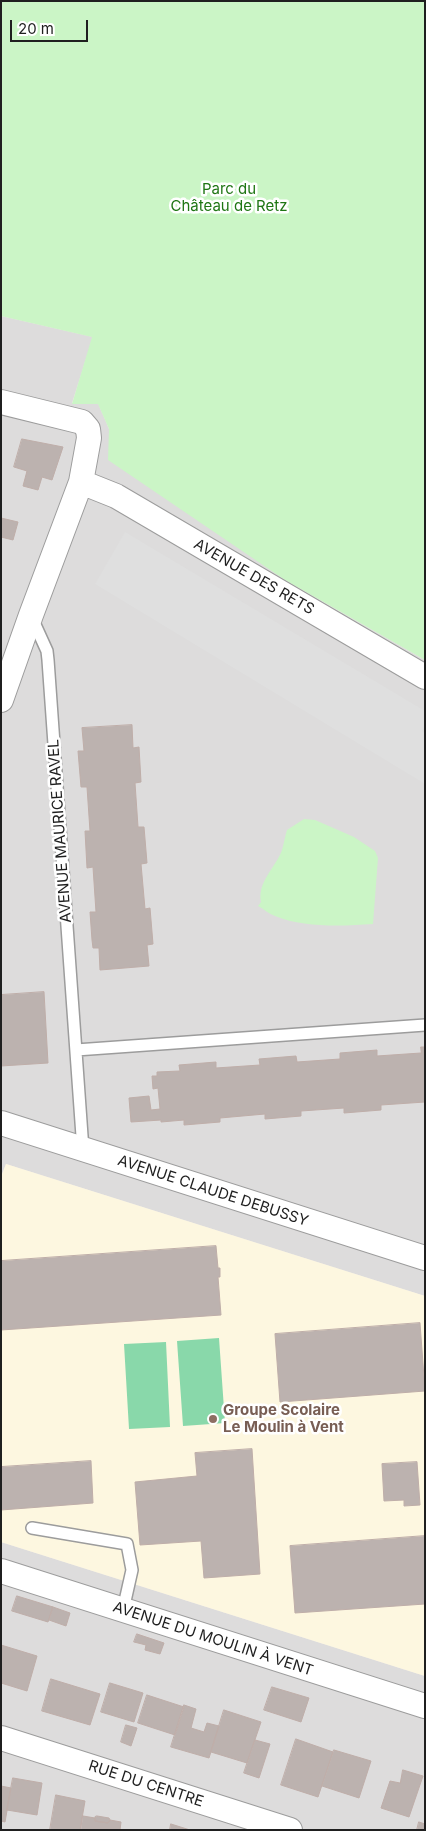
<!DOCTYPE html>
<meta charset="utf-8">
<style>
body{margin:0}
#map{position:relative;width:426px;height:1831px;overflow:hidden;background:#efeae5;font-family:Inter,sans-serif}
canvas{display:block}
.frame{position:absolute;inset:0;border:2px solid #1f1f1f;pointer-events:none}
.scale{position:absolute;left:10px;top:20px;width:78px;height:22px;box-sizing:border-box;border:2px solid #1f1f1f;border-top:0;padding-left:6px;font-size:15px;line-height:18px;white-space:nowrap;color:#1f1f1f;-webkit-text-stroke:4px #fff;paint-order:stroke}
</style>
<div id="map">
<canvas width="426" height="1831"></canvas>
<div class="frame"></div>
<div class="scale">20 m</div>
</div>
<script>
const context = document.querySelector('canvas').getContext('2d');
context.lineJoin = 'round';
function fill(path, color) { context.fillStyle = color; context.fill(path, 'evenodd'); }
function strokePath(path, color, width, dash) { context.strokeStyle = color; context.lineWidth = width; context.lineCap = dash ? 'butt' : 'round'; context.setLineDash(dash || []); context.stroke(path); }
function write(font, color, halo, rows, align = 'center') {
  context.font = font + ' Inter,sans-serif'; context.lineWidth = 5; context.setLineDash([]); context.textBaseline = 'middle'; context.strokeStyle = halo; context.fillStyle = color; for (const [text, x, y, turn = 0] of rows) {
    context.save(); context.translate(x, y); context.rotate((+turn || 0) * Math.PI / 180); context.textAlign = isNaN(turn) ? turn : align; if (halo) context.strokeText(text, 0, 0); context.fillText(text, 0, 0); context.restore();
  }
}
const residential = new Path2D(`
 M1,316L93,337L72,403H98L109,429L285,580L425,660V1296L6,1164L1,1176Z
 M1,1542L425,1676V1830H1Z`);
const education = new Path2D(`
 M6,1164L425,1296V1676L1,1542V1177Z`);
const park = new Path2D(`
 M1,1H425V660L285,580L108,460L109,429L98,404H72L92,337L1,316Z
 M304,819L315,820L354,837L375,851L378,858L373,924C343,926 304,928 275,916C269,914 264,909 258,906L261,902C257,882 276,867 282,850C284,843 285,836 287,830Z`);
const pitch = new Path2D(`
 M219,1338L225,1423L183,1426L177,1341Z
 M166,1342L170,1427L129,1429L124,1344Z`);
const parking = new Path2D(`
 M125,532L425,711V725L422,731L425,733V784L95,584Z`);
const building = new Path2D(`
 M22,439L63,447L52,480L42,477L38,490L23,486L27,471L14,467Z
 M1,518L18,522L13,540L1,537Z
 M132,725L133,748L139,747L141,782L135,783L138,827H144L147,863L141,864L145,909L150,908L153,944L147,945L149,966L100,970L99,948H93L92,940L90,912H96L93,867L87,868L85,831H90L87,787H81L78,751H84L82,728Z
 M44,992L48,1063L1,1066V995Z
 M421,1047H425V1102L381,1105V1110L344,1113V1108L301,1111V1116L265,1119V1114L220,1118V1122L184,1125V1120L161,1122V1120L131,1122L129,1098L149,1096L151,1110L160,1109L158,1088L153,1089L152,1076H157V1072L180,1071L179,1065L216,1062V1068L260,1065L259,1059L296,1056L297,1062L340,1059V1053L377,1050V1056L421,1053Z
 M216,1246L218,1268H220V1277H218L221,1315L1,1330V1261Z
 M420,1323L425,1391L280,1402L275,1334Z
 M252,1449L260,1574L204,1578L201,1541L140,1545L135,1482L197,1476L195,1453Z
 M91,1461L93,1503L1,1510V1467Z
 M417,1462L420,1505L404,1506V1500L384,1501L382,1464Z
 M425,1536V1604L295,1613L290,1546Z
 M17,1596L53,1607L48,1622L12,1611Z
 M53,1607L70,1613L66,1626L49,1620Z
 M137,1634L164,1643L160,1654L145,1650L146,1645L134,1642Z
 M1,1645L37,1656L27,1691L1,1683Z
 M51,1679L100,1694L90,1725L42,1711Z
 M110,1683L143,1693L134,1722L101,1712Z
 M272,1687L309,1698L301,1722L264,1710Z
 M147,1695L184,1707L175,1735L138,1723Z
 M184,1705L196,1709L191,1728L204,1732L207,1723L219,1726L209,1758L171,1747Z
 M224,1710L261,1722L247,1763L211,1752Z
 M126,1725L137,1728L131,1746L121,1742Z
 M296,1739L333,1752L318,1797L281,1785Z
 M255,1740L270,1744L259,1778L244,1773Z
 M334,1750L371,1761L359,1798L322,1786Z
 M403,1770L423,1776L409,1817L381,1808L390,1781L400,1783Z
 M13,1778L42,1783L37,1815L7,1810Z
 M1,1786L11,1788L5,1822L1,1821Z
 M56,1795L85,1801L80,1830H50Z
 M83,1816L95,1818V1821L108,1823L110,1820L121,1822L120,1830H81Z
 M97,1816L109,1818L110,1820L108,1823L95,1821V1817Z
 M419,1822L425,1824V1830H417Z
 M171,1824L190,1830H170Z`);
const service = new Path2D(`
 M32,618L47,651L48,660L83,1150
 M76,1050L425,1025
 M32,1528L127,1544L132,1570L123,1610`);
const minor = new Path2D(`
 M1,402L82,422L88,429L89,438L81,482L31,615L1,700
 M81,482L116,496L425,677
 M1,1123L425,1258
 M1,1571L425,1706
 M1,1738L290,1830`);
const markers = [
 [213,1419,5,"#8d6e63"]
];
const parkNames = [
 ["Parc du",229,189],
 ["Château de Retz",229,206]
];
const streetNames = [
 ["AVENUE DES RETS",254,577,30],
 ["AVENUE MAURICE RAVEL",60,831,-94],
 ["AVENUE CLAUDE DEBUSSY",213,1191,18],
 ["AVENUE DU MOULIN À VENT",213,1639,18],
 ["RUE DU CENTRE",146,1784,18]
];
const educationNames = [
 ["Groupe Scolaire",223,1410],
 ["Le Moulin à Vent",223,1427]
];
fill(residential, '#dddcdc');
fill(education, '#fdf7e0');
fill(park, '#cbf5c6');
fill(pitch, '#89d8aa');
fill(parking, '#dfdfdf');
fill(building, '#bcb2af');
strokePath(building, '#bfaea9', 1);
strokePath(service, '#9c9c9c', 14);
strokePath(minor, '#9c9c9c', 26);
strokePath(service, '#fff', 11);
strokePath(minor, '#fff', 24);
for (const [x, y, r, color] of markers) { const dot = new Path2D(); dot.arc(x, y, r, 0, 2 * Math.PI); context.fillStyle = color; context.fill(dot); strokePath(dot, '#fff', 2); }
write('15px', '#1f7614', '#fff', parkNames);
write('15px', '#1f1f1f', '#fff', streetNames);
write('bold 15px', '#785e54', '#fff', educationNames, 'left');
</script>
